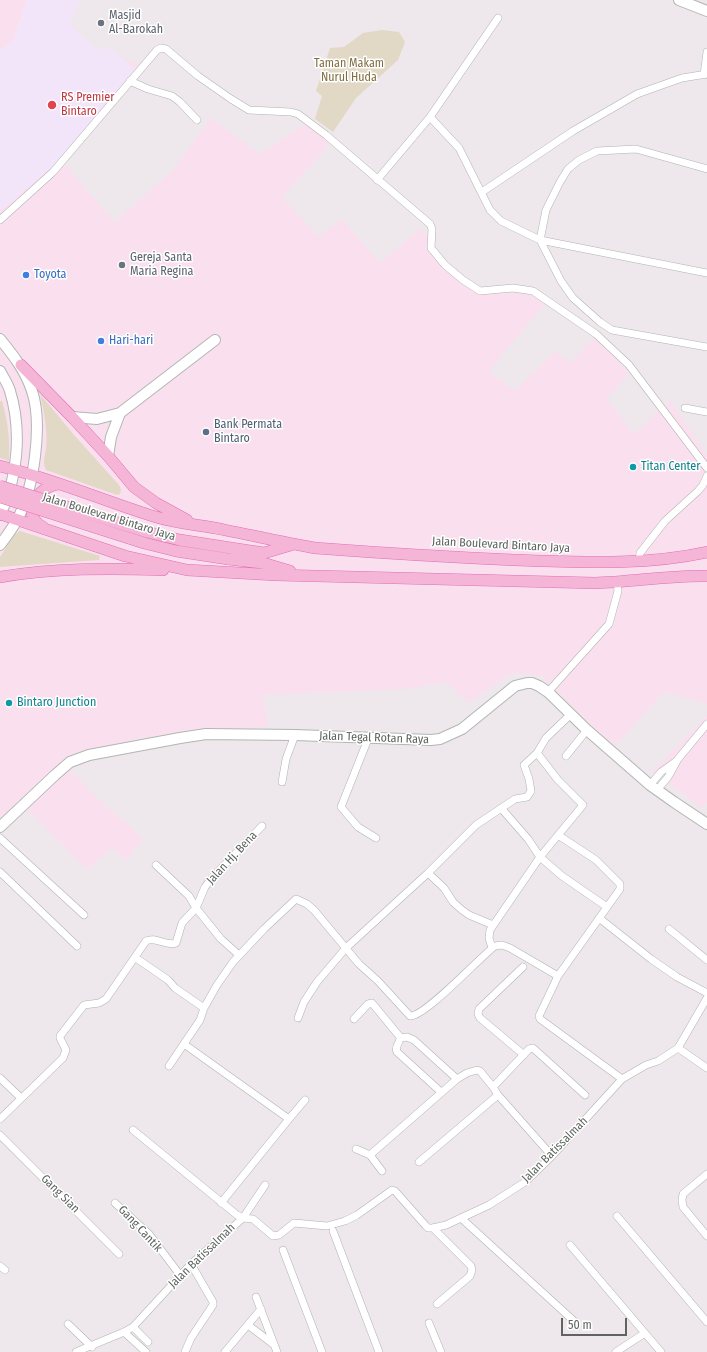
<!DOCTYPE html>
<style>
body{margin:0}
#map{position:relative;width:707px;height:1352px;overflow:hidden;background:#eee7eb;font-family:"Fira Sans Condensed",sans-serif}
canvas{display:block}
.scale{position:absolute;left:561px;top:1318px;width:66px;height:18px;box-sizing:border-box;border:2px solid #5e655f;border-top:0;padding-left:5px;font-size:12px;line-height:14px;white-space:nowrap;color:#5e655f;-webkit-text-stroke:3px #fff;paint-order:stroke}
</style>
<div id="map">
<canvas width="707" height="1352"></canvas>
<div class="scale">50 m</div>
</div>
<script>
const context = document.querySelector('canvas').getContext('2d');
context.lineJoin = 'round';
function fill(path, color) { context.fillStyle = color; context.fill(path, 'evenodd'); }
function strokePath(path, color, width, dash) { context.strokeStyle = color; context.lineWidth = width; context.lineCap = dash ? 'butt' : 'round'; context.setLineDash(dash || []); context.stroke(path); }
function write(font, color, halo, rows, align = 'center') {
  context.font = font + ' "Fira Sans Condensed",sans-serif'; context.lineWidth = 3; context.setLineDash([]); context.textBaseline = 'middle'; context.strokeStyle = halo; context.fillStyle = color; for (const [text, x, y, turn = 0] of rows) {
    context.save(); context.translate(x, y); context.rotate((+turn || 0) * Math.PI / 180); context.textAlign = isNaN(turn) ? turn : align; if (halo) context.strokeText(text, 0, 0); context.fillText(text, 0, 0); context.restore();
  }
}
const commercial = new Path2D(`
 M0,0H80L70,23L93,48L138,64L61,160L115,222L173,170L211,118L260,154L306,124L330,141L318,158L282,197L318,237L342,219L380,263L421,228L447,264L480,290L517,289L548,300L489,371L514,391L556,351L571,363L595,336L629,373L607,399L634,434L670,401L707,454V704L664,692L614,747L542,676L513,673L468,703L447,682L407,689L263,695L268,726L135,739L70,769L99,800L143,838L127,860L112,848L87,870L26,808L0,832Z
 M707,716V803L702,808L653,771Z`);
const medical = new Path2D(`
 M27,0H80L70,23H68L97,50L110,47L134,69L61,160L0,211V50L13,41Z`);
const green = new Path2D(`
 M382,30L399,32L405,42L398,60L356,98L333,132L315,119L322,96L316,91L330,48L344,47L363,33Z
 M40,394L74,435L119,485L121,490L120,494L117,495L46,470C42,463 45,456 46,448C48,429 44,412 40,394Z
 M0,401H2C8,421 10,440 9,461L0,458Z
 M20,531L100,556L99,560L0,567V557L15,534Z`);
const minor = new Path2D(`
 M704,75L707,52
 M130,81L148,89L172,96L180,102L197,120
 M430,117L459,148L490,210L501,221L540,240L707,273
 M707,169L636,149L597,151L579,160L568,169L560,182L546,210L540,240L561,281L573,298L600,322L612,330L707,347
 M377,180L430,117L498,18
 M482,192L573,131L637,94L682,78L707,74
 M0,220L53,172L157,50L161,48L166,49L198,76L231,99L249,110L291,112L298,114L326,135L430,224L432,229L431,248L445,265L463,280L480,291L513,288L533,291L596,334L629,365L707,468
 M685,408L707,412
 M639,561L640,553L665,521L698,491L703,485L707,476
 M548,692L609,624L618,591L617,582
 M368,739L341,807L358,827L376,838
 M566,756L587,730
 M282,782L286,759L295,735
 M650,785L661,772L675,762
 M657,790L668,777L678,759L707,724
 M501,808L528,839L540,857L562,876L607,907
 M558,835L596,860L620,884V889L558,976L539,1016L540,1019L622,1079
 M0,838L84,915
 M156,865L189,896L196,908L221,939L239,955
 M0,872L77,946
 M428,873L444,888L453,902L462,910L469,915L493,925
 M599,918L651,959L677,977L707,993
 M669,929L707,960
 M492,948L489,938L490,930L540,857L583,805L558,780L537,753
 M136,958L168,980L175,988L204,1008
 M523,967L479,1009L478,1014L480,1018L524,1055
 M298,1018L304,1002L317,982L346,948L428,873L476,825L515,799L527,797L531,791L529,779L524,765L537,753L546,738L571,714
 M354,1019L368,1004L372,1003L400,1037C401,1042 394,1046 397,1052L441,1092
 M401,1038L407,1037L414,1040L457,1079
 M184,1044L289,1119L221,1203
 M678,1048L707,1068
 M169,1066L200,1020L204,1008L217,985L233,962L264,929L296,899L307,904L314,910L359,964L378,981L410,1016C425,1017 480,957 495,946L502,945L510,948L558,976
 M0,1078L21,1098
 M493,1087L529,1049L533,1048L585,1095
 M0,1119L63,1058L66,1050L60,1038V1036L84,1005L99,1003L106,999L146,941C156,936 166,947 176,943L182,923L196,908L205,887L211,879L262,826
 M289,1119L305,1100
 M133,1130L237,1215L243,1218L253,1219L273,1236L279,1235L294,1223L327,1226L345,1221L357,1215L392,1190L395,1191L426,1226L428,1228H433L446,1225L489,1205L525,1182L552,1156L622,1079L646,1065L658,1061L678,1048L707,998
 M0,1135L119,1254
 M356,1149L370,1155L382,1171
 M370,1155L457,1079L467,1073L477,1070L480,1071L493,1087L498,1095L552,1156
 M419,1162L498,1095
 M707,1174L683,1194L682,1200L683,1207L707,1236
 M115,1203L149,1234L180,1275
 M617,1216L707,1322
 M461,1218L575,1322
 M433,1228L471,1266L472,1270L470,1276L437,1304
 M333,1231L379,1352
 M570,1245L661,1352
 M283,1250L322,1352
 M0,1266L5,1270
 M256,1297L277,1352
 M429,1323L441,1352
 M68,1324L92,1347
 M248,1325L273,1344
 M133,1327L148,1342
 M124,1332L146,1352
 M76,1352L124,1332L133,1327L191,1264L243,1218L265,1185
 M185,1352L191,1338L213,1305V1302L191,1264
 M225,1352L261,1309
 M616,1352L645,1333`);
const secondary = new Path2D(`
 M679,0L707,11
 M0,339C13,355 25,370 32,391C43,424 34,489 17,520C12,529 6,537 0,545
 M0,371C3,377 8,384 10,391C22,430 18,478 0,515
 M72,417L97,419L120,413L215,340
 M108,456L111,437L120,413
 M0,827L55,775L70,762L89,755L180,738L206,734L295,735L431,740L440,739L462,729L515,686L527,683H532L539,686L548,692L587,730L650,785L674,802L707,824`);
const primary = new Path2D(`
 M21,365L72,417L108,456L134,487L156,503L187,520
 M0,466C54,479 104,501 156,517C179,524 202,525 225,530C255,536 285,543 315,548C381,553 448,557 514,560C580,562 643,566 707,552
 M0,514L125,556L187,570L276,575L595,583C632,582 670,575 707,576
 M43,527C20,515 37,486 59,484
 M231,548L264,553L291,545
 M228,559L263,563L290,571
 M0,577C54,568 108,568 163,570`);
const primaryBridge = new Path2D(`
 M0,486L147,532L180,540L231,548
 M0,497L144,543L176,551L228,559`);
const markers = [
 [101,23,4,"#6b7280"],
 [52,105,5,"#e0444e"],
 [122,265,4,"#6b7280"],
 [26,275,4,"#3f7fe0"],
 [101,341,4,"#3f7fe0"],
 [206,432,4,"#5c6f8a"],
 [633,467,4,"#0f9aa8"],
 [9,703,4,"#0f9aa8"]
];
const worshipNames = [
 ["Masjid",109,16],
 ["Al-Barokah",109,30],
 ["Gereja Santa",130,258],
 ["Maria Regina",130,272]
];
const parkNames = [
 ["Taman Makam",349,64],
 ["Nurul Huda",349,78]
];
const healthNames = [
 ["RS Premier",61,98],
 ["Bintaro",61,112]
];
const shopNames = [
 ["Toyota",34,275],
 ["Hari-hari",109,341]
];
const serviceNames = [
 ["Bank Permata",214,425],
 ["Bintaro",214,439]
];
const cultureNames = [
 ["Titan Center",641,467],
 ["Bintaro Junction",17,703]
];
const streetNames = [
 ["Jalan Boulevard Bintaro Jaya",109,517,17],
 ["Jalan Boulevard Bintaro Jaya",501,545,3],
 ["Jalan Tegal Rotan Raya",374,738,2],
 ["Jalan Hj. Bena",232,858,-47],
 ["Jalan Batissalmah",555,1150,-45],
 ["Gang Sian",60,1194,45],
 ["Gang Cantik",140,1229,47],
 ["Jalan Batissalmah",202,1256,-44]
];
fill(commercial, '#fae0ef');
fill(medical, '#f3e5f9');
fill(green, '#e2d8c6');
strokePath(minor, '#afb4b0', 8);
strokePath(secondary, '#b1b7b2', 12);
strokePath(primary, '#e06eb7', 12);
strokePath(minor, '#fff', 7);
strokePath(secondary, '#fff', 10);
strokePath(primary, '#f5b5d6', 11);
strokePath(primaryBridge, '#e06eb7', 12, []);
strokePath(primaryBridge, '#f5b5d6', 11);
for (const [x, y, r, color] of markers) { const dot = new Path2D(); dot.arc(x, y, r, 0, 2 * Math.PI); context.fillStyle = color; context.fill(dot); strokePath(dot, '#fff', 1.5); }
write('12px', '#5b616d', '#fff', worshipNames, 'left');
write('12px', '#816d41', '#fff', parkNames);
write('12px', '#be3a42', '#fff', healthNames, 'left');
write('12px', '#366cbe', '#fff', shopNames, 'left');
write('12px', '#4e5e75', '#fff', serviceNames, 'left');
write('12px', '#0d838f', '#fff', cultureNames, 'left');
write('12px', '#5e655f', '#fff', streetNames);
</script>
